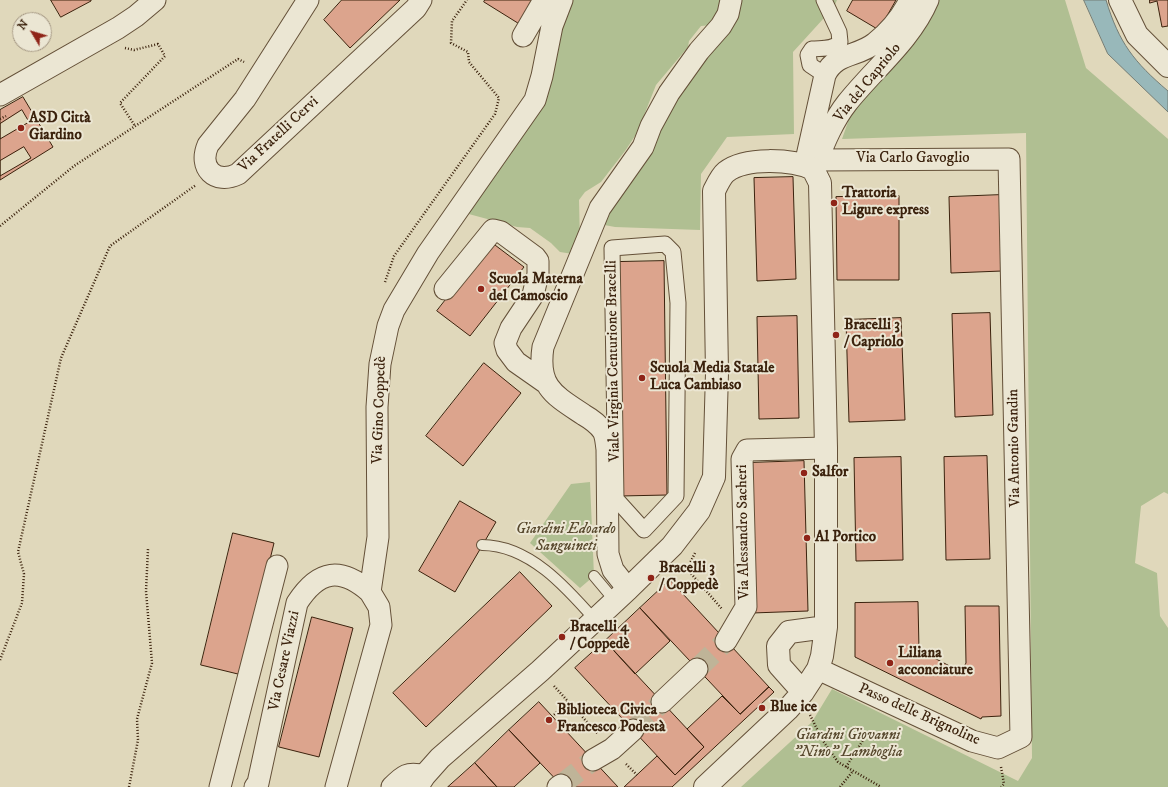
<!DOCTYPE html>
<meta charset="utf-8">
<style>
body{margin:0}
#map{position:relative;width:1168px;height:787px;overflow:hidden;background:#e0d8bb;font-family:"IM FELL DW Pica",serif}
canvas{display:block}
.north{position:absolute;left:12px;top:12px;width:40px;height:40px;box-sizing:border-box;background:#ebe6d3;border:1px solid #a59884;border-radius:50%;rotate:308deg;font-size:11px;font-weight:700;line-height:16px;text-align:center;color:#3b220d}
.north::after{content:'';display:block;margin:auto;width:14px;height:18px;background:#8f2418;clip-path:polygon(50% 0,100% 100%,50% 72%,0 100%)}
</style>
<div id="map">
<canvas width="1168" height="787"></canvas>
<div class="north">N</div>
</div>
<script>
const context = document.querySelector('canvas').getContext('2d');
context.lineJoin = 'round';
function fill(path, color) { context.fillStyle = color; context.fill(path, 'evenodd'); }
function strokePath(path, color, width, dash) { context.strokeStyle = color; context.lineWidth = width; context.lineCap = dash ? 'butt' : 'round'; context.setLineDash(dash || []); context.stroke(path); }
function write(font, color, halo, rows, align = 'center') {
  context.font = font + ' "IM FELL DW Pica",serif'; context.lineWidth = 4; context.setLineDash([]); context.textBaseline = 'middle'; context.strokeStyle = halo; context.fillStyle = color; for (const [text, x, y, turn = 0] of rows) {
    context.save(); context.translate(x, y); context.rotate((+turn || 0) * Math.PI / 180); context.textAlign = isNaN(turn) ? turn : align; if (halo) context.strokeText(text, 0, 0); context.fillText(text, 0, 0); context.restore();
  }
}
const green = new Path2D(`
 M566,0H724L712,25L701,26L689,41L688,47L656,85L637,133L625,151L601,182L585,192L579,200L580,243L573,254L560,252L551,243L530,228L517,227L465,213L508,151Z
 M737,0H837L834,7L793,52L794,134L727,137L701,174L700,230L615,227L599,224Z
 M937,0H1065L1086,68L1168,139V494L1164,492L1141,506L1135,563L1157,573L1160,616L1168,628V787H741L812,722L832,689L1018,781L1032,758L1026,133L842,139L856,99Z
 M590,482L594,576L580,588L530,543L571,484Z`);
const water = new Path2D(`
 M1084,0H1106C1119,43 1134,62 1168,91V112L1108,54Z`);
const building = new Path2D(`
 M51,0H91V1L61,17Z
 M342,0H400L350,48L324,20Z
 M485,0H537L521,25L484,2Z
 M853,0H896L879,30L847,11Z
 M1150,0H1168V26L1162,27L1157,1L1150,3Z
 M23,97L53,147L0,180V110Z
 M22,110L29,122L0,139V124Z
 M24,147L31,158L0,176V161Z
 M793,177L796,279L757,281L754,178Z
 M1001,195L1002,271L951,273L949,197Z
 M899,196V280H837L836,197Z
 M491,242L524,267L470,336L437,311Z
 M664,261L667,495L620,496L617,262Z
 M990,313L993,415L955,417L952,314Z
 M797,316L799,418L759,419L757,317Z
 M901,318L905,420L849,422L846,320Z
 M484,363L521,393L463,466L426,436Z
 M987,456L990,559L946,560L944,457Z
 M901,457L903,560L856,561L854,458Z
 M804,461L808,611L752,613L747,463Z
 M460,501L496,522L455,592L419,571Z
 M233,533L274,543L242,675L201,665Z
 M520,572L552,606L426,727L393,693Z
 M670,580L769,687L740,714L640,608Z
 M918,602L919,650L961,672L966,663L965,606H999L1001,716L982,717L981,719L855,657V603Z
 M640,608L670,641L635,674L605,641Z
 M312,617L353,628L319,757L279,747Z
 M605,641L704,747L675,775L575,668Z
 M769,687L774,692L672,787H624L657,756L675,775L704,747L687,729L722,696L740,714Z
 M539,702L618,787H563L509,730Z
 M509,730L540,763L514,787H497L475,763Z
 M475,763L497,787H448Z`);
const minorTunnel = new Path2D(`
 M697,669L726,641
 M633,730L662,702
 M561,785L593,760`);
const path = new Path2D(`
 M125,48L134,50L158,44L165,56L120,103L135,126
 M0,119L6,116
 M0,226L74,166L238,59L244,62
 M385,282L394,256L495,114L499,98L469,62L468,52L451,43L452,21L467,0
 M695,553L687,569L722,609
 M0,660L22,603L24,574L18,552L61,358L110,246L196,185
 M554,686L598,734
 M810,715L823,741L838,762L881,787
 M552,717L568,701
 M626,764L637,775
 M846,767L865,737L860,735
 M1001,767L1004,784L1001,787
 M129,787L138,740L137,719L152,663L146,591L148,549
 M840,787L853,771`);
const service = new Path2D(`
 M482,545C529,545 566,587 595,620
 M594,576L615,601`);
const pedestrian = new Path2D(`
 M824,0L839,32L840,42C833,50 822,48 812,49L808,55L810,65L825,75
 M665,244L673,252L678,303L676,496L644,530L616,499L612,248Z`);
const minor = new Path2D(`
 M308,0L245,99L208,145C198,168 215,185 238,174L416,8L421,0
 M523,36L544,0
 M0,95L118,28L136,16L155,0
 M817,160L1009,159L1021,737L998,748L972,741L818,669
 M805,165L825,75C836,52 858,57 875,43C889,32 902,16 910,0
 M814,168C823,146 832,122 847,103C874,69 911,40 928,0
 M445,289L493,230L501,232L535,257L538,261V274L533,295L511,328L505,343L507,350L516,362L546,383
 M628,589L613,570L608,554L607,449C606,443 606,436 603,431C598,424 591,419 584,415C554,395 537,387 543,347L600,208L643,147L651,126L669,93L699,51L721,26L728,14L731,0
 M726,641L746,607L742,459L747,450L826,448
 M662,702L697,669
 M593,760L612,749L633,730
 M220,787L277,566
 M255,787L258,783L297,603C319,569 341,567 370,592
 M336,787L381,625L379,607L370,592L378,537L377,407L380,364L388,326L394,310L428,253L535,100L542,76L552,26L562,0
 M392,787C403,776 408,771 424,776
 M558,787L561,785`);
const tertiary = new Path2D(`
 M1120,0L1137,35L1168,66
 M803,692L779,665L778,646L789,632L826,627
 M417,787L424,776L440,758L540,671L628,589L672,546L699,511L714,477L717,373L714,191C717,185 721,176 726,172C745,157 792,159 813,169L820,183L826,448V627L822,656L818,669L803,692L788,709L705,787`);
const markers = [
 [21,128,4,"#8f2418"],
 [834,203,4,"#8f2418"],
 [481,289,4,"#8f2418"],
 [836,335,4,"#8f2418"],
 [642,378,4,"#8f2418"],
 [804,473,4,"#8f2418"],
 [807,538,4,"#8f2418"],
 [651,578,4,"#8f2418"],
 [562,637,4,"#8f2418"],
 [890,663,4,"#8f2418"],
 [762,708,4,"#8f2418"],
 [549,720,4,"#8f2418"]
];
const streetNames = [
 ["Via del Capriolo",868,83,-51],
 ["Via Fratelli Cervi",279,135,-43],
 ["Via Carlo Gavoglio",913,159],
 ["Viale Virginia Centurione Bracelli",614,361,-91],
 ["Via Gino Coppedè",380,410,-88],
 ["Via Antonio Gandin",1015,448,-91],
 ["Via Alessandro Sacheri",744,532,-91],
 ["Via Cesare Viazzi",285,661,-78],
 ["Passo delle Brignoline",919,715,24]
];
const poiNames = [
 ["ASD Città",29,119],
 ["Giardino",29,136],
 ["Trattoria",842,194],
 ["Ligure express",842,211],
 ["Scuola Materna",489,280],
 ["del Camoscio",489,297],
 ["Bracelli 3",844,326],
 ["/ Capriolo",844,343],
 ["Scuola Media Statale",650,369],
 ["Luca Cambiaso",650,386],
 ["Salfor",812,473],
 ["Al Portico",815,538],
 ["Bracelli 3",659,569],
 ["/ Coppedè",659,586],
 ["Bracelli 4",570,628],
 ["/ Coppedè",570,645],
 ["Liliana",898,654],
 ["acconciature",898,671],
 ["Blue ice",770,708],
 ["Biblioteca Civica",557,711],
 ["Francesco Podestà",557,728]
];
const parkNames = [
 ["Giardini Edoardo",566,530],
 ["Sanguineti",566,547],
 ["Giardini Giovanni",848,736],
 ["\"Nino\" Lamboglia",848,753]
];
fill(green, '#b0bf92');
fill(water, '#98b8ba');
strokePath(water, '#737c75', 1);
fill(building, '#dca48d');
strokePath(building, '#3b220d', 1);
strokePath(minorTunnel, '#bfb498', 21, [21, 10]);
strokePath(service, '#645038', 12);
strokePath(pedestrian, '#645038', 17);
strokePath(minor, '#645038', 23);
strokePath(tertiary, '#645038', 24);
strokePath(path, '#3b220d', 2.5, [1, 2]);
strokePath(service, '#ebe6d3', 10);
strokePath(pedestrian, '#ebe6d3', 15);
strokePath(minor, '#ebe6d3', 21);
strokePath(tertiary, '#ebe6d3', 22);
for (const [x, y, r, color] of markers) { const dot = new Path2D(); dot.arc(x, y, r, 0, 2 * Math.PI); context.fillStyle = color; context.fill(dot); strokePath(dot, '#ebe6d3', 1.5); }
write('15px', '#3b220d', '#ebe6d3', streetNames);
write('bold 15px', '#3b220d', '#ebe6d3', poiNames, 'left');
write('italic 15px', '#58492e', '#ebe6d3', parkNames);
</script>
